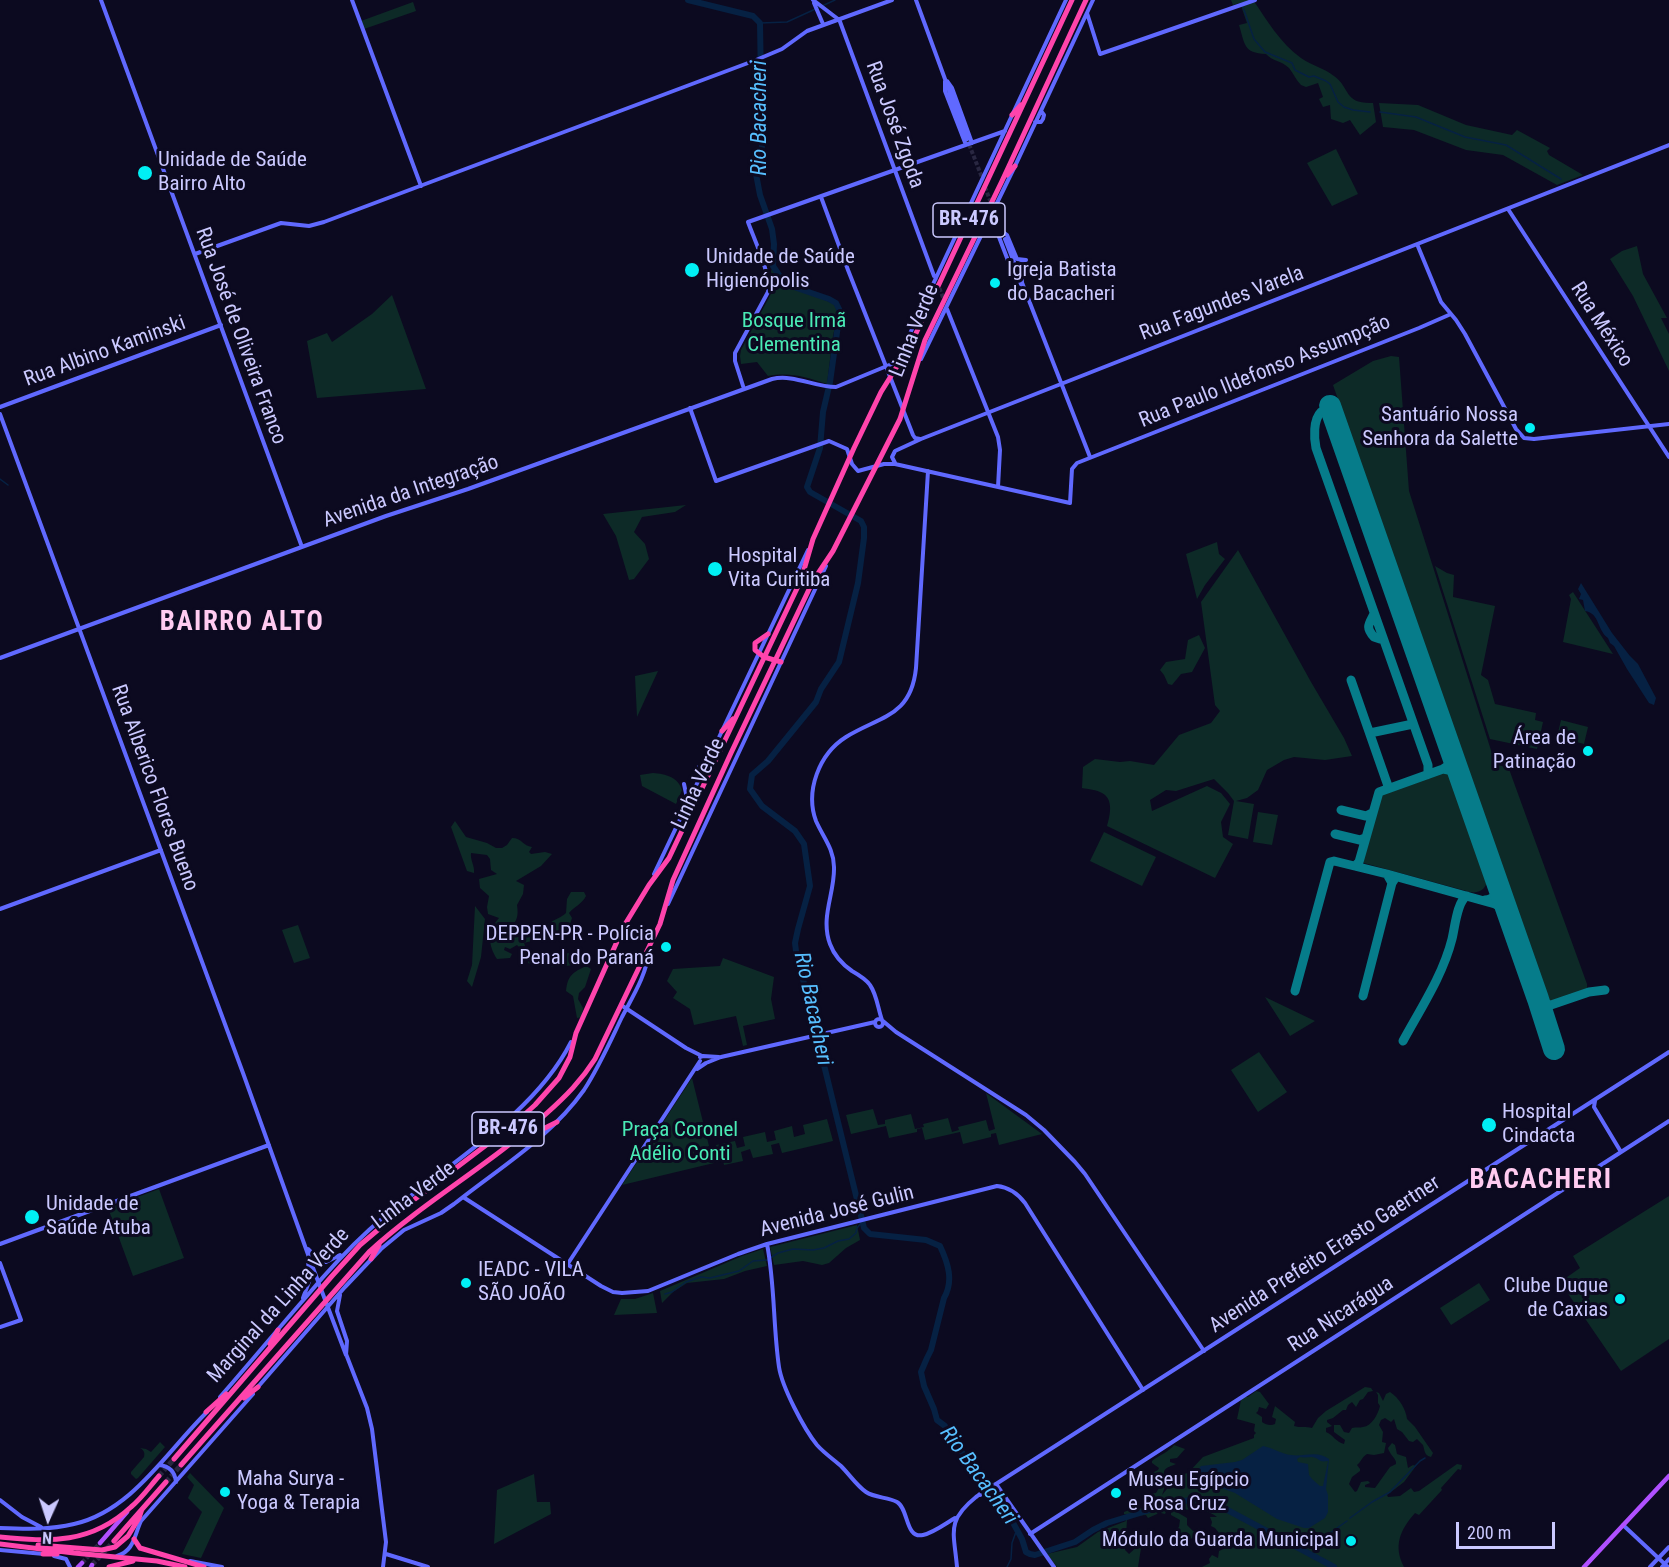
<!DOCTYPE html>
<meta charset="utf-8">
<style>
body{margin:0}
#map{position:relative;width:1669px;height:1567px;overflow:hidden;background:#0c0a20;font-family:"Roboto Condensed",sans-serif}
canvas{display:block}
.north{position:absolute;left:18px;top:1489px;width:60px;height:60px;-webkit-text-stroke:4px #0c0a20;paint-order:stroke;rotate:183deg;font-size:16px;font-weight:700;line-height:24px;text-align:center;color:#cbc9ff}
.north::after{content:'';display:block;margin:auto;width:21px;height:27px;background:#cbc9ff;clip-path:polygon(50% 0,100% 100%,50% 72%,0 100%)}
.scale{position:absolute;left:1456px;top:1522px;width:99px;height:27px;box-sizing:border-box;border:3px solid #cbc9ff;border-top:0;padding-left:8px;font-size:18px;line-height:21px;white-space:nowrap;color:#cbc9ff;-webkit-text-stroke:4px #0c0a20;paint-order:stroke}
</style>
<div id="map">
<canvas width="1669" height="1567"></canvas>
<div class="north">N</div>
<div class="scale">200 m</div>
</div>
<script>
const context = document.querySelector('canvas').getContext('2d');
context.lineJoin = 'round';
function fill(path, color) { context.fillStyle = color; context.fill(path, 'evenodd'); }
function strokePath(path, color, width, dash) { context.strokeStyle = color; context.lineWidth = width; context.lineCap = dash ? 'butt' : 'round'; context.setLineDash(dash || []); context.stroke(path); }
function write(font, color, halo, rows, align = 'center') {
  context.font = font + ' "Roboto Condensed",sans-serif'; context.lineWidth = 6; context.setLineDash([]); context.textBaseline = 'middle'; context.strokeStyle = halo; context.fillStyle = color; for (const [text, x, y, turn = 0] of rows) {
    context.save(); context.translate(x, y); context.rotate((+turn || 0) * Math.PI / 180); context.textAlign = isNaN(turn) ? turn : align; if (halo) context.strokeText(text, 0, 0); context.fillText(text, 0, 0); context.restore();
  }
}
const green = new Path2D(`
 M1231,0H1253C1267,20 1280,43 1301,58C1311,65 1324,68 1334,76C1351,88 1343,104 1373,103L1376,122L1360,135L1350,120L1343,123L1331,119L1330,105L1323,107L1319,99L1323,97L1318,83L1306,87L1301,85C1296,80 1293,73 1289,68C1282,61 1272,61 1266,54C1243,53 1245,44 1239,25L1247,23L1240,3L1233,5Z
 M413,2L416,11L364,29L361,21Z
 M1379,103L1418,105L1466,125L1512,135L1517,130L1550,148L1547,151L1549,155L1583,175L1557,185L1503,155L1466,150L1414,130L1383,127Z
 M1336,149L1358,194L1332,206L1307,163Z
 M1637,246L1643,274L1667,318H1661L1669,334V371L1633,296L1610,259L1622,251Z
 M773,267L778,275L791,286L820,298L834,304L838,313L833,336L827,384C805,377 791,372 768,376L757,362L741,364L740,356L741,350L773,290L771,271Z
 M392,295L426,389L317,398L307,341L327,333L332,342L372,314Z
 M1391,356L1399,357L1409,491L1495,763L1509,769L1587,984V989L1550,1003L1546,1002L1333,385L1373,361Z
 M686,505L675,512L642,517L634,532L645,544L649,559L634,579L629,580L616,536L603,514Z
 M1217,542L1219,554L1225,559L1205,585L1197,599L1186,554Z
 M1238,550L1311,682L1344,738L1352,756L1325,760L1294,757L1284,760L1267,770L1258,790L1247,798L1236,801L1254,804L1248,839L1228,835L1234,801L1228,793L1214,779L1176,791L1166,790L1150,800L1152,811L1207,786L1221,793L1230,804L1221,822L1223,837L1233,844L1215,878L1107,826C1110,816 1114,799 1102,793C1097,790 1088,789 1082,788L1083,767L1095,759L1120,762L1130,761L1154,765L1179,735L1211,723L1220,711L1215,705L1201,602Z
 M1435,566L1447,573L1454,575L1453,597L1495,606L1481,675L1488,680L1495,704L1536,713L1535,720L1543,722L1537,749L1490,739Z
 M1573,592L1613,654L1563,642L1571,599L1569,595Z
 M1199,635L1205,648L1192,672L1181,674L1172,685L1168,684L1164,675L1160,670L1166,662L1185,659L1188,640Z
 M658,671L637,717L635,676Z
 M1561,720L1588,727L1584,744L1557,737Z
 M1441,770L1447,772L1450,776L1487,877C1488,888 1480,894 1470,892L1364,863L1363,859L1381,794Z
 M653,773C666,774 678,777 682,790L676,804L642,786L640,775Z
 M1258,812L1278,815L1272,845L1253,842Z
 M455,821L466,837L487,843L496,848H502L507,845L512,838C522,838 523,846 532,847L529,852L531,854L545,852L552,854L541,866L516,881L524,885L523,894L517,905C519,919 516,920 509,931C519,943 522,933 533,936L535,940L524,943L527,951L525,957L522,955L520,948L517,945L510,949L505,947L504,950L512,954L510,958L497,959C488,945 487,931 499,918L488,914L487,907L489,896L480,888L479,879L497,874L491,870L490,859L487,855L471,853C470,860 475,866 474,873L467,871L451,827Z
 M1104,832L1156,857L1142,886L1090,861Z
 M571,892H584L586,896C582,904 575,906 569,913L572,918L569,928L553,932L545,938L541,935C543,922 557,921 566,913L567,899Z
 M475,906L485,919L481,957L472,987L467,981L472,965Z
 M298,925L310,958L294,963L282,930Z
 M556,952C570,953 580,955 593,957V959C579,967 543,969 528,963L529,957L538,955L546,960L554,956Z
 M723,958L774,977L771,999L775,1019L743,1026L747,1045L743,1046L736,1016L694,1025L690,1009L673,998L677,992L667,981L673,969L720,966Z
 M586,966L591,969L585,987L579,993L578,999L583,1008L582,1017L577,1018L573,996L566,991C568,975 572,973 586,966Z
 M1265,997L1315,1021L1290,1036Z
 M1259,1052L1287,1092L1258,1112L1231,1070Z
 M692,1078L709,1146L706,1147L708,1154L717,1152L716,1145L735,1141L737,1148L745,1146L743,1137L765,1132L767,1142L776,1140L774,1131L792,1126L794,1137L805,1134L803,1125L827,1119L833,1141L782,1153L779,1143L771,1145L773,1154L753,1158L750,1149L741,1152L743,1161L724,1165L722,1156L713,1159L714,1163L622,1185Z
 M986,1093L1042,1134L999,1145L996,1133L991,1134V1137L963,1144L960,1132L925,1140L922,1128L917,1129V1132L889,1138L886,1126L851,1134L846,1115L873,1109L878,1125L885,1124V1120L911,1114L915,1129L924,1127L923,1124L948,1118L952,1132L959,1130L958,1127L986,1120L989,1131L995,1129Z
 M159,1189L184,1258L133,1276L108,1208Z
 M1669,1196V1339L1621,1371L1560,1282L1580,1268L1573,1256Z
 M857,1225L860,1240L846,1248L829,1263L822,1265L803,1261L774,1265L770,1247Z
 M763,1249L767,1266L745,1271L724,1279L687,1283L673,1292L662,1303L660,1291L742,1256Z
 M1479,1283L1490,1300L1451,1325L1440,1308Z
 M653,1293L657,1313L614,1315L621,1299H635Z
 M1365,1387L1371,1388L1373,1391L1368,1392L1363,1399L1360,1400L1356,1407L1352,1402L1348,1405L1346,1410H1343L1333,1418L1327,1420V1422L1332,1426L1326,1428V1432C1333,1435 1336,1442 1344,1444L1345,1440L1334,1432V1425H1340L1344,1432L1349,1433L1352,1428C1356,1427 1360,1428 1363,1427C1372,1426 1378,1414 1380,1406L1378,1403V1395L1376,1392L1379,1393L1383,1401L1386,1394L1390,1392C1399,1398 1406,1409 1407,1419L1415,1427L1433,1453L1431,1457C1424,1455 1425,1451 1423,1445L1417,1439L1413,1442L1409,1441L1402,1432L1397,1429L1394,1419L1391,1422L1385,1418L1381,1420L1379,1425L1383,1432L1382,1442L1386,1443L1384,1453L1374,1455L1367,1454C1362,1457 1361,1462 1357,1465L1360,1469V1471L1352,1477L1349,1484L1355,1492L1357,1491L1361,1482L1368,1481L1370,1483L1365,1485V1487L1375,1488L1390,1467L1396,1464C1397,1459 1389,1454 1388,1448L1392,1443L1395,1445L1397,1454L1406,1457L1408,1468L1413,1465L1416,1466L1404,1482L1387,1495L1388,1497L1400,1496L1411,1488L1414,1492L1419,1491L1457,1464L1462,1465L1461,1470L1458,1469L1441,1488L1442,1490L1419,1515L1415,1513C1400,1530 1393,1546 1404,1567H1202L1210,1563L1209,1559L1212,1555L1218,1558L1219,1551L1226,1548L1227,1546L1224,1539L1219,1541L1218,1540L1219,1533L1215,1528L1211,1526L1212,1522L1210,1517H1217C1203,1507 1191,1509 1175,1511L1187,1518V1525L1193,1531H1196L1199,1528L1209,1533V1543L1205,1548L1198,1543L1195,1536C1189,1540 1183,1546 1176,1542V1537L1185,1538L1188,1534L1186,1532L1175,1535V1531L1179,1527L1180,1520L1171,1515V1511L1166,1512L1165,1514L1161,1513L1160,1504L1156,1503L1147,1504L1145,1502C1147,1494 1150,1494 1156,1493L1162,1483L1161,1481L1152,1477V1473L1158,1470L1159,1468L1152,1463V1461C1158,1456 1170,1451 1174,1445L1185,1449L1177,1458L1170,1459V1462L1176,1464C1166,1468 1160,1469 1167,1481L1162,1495L1175,1479L1180,1475L1188,1473L1203,1457L1254,1438V1435L1256,1433L1254,1431L1255,1424L1237,1419L1241,1400L1244,1397H1248L1256,1391L1260,1392L1269,1404L1266,1409L1259,1407L1258,1411L1256,1413L1262,1417V1422C1266,1425 1271,1426 1275,1424L1276,1419L1272,1417L1275,1406L1295,1422L1294,1426C1300,1428 1306,1426 1312,1428L1318,1418L1326,1411Z
 M160,1442L165,1447L138,1478L136,1479L131,1474V1472L144,1457C145,1453 144,1450 140,1448L146,1449L151,1452Z
 M190,1473L224,1508L201,1558L182,1554L202,1512L188,1498L194,1485L187,1477Z
 M534,1474L537,1502H550L551,1514L494,1544L497,1490Z
 M1136,1502L1137,1509L1145,1508L1151,1510L1158,1509L1159,1511L1157,1514L1148,1518L1146,1515L1135,1516L1127,1520L1125,1550L1129,1554L1142,1542L1138,1567H1057L1047,1554L1077,1547L1098,1532L1126,1521L1125,1519L1128,1515L1124,1514V1512L1129,1510Z`);
const water = new Path2D(`
 M1581,583L1612,633L1630,656L1638,664L1656,698L1654,705L1649,703L1627,669L1614,646L1610,643L1608,638C1597,631 1600,613 1585,611L1583,600L1579,599L1581,594L1578,589Z
 M1263,1446C1273,1448 1282,1454 1291,1455C1304,1457 1317,1450 1329,1459L1326,1489L1328,1495V1512L1325,1518L1309,1528H1304L1277,1519L1235,1493L1213,1485L1201,1484L1197,1479V1471L1201,1466L1235,1462L1242,1460ZM1300,1457C1304,1458 1308,1457 1312,1457C1320,1458 1318,1463 1328,1461L1323,1486H1320L1312,1479L1309,1475L1308,1464L1298,1462L1297,1459Z`);
const stream = new Path2D(`
 M1243,7L1254,39L1265,52L1292,63L1295,70L1309,77L1314,76L1326,81L1330,84L1338,102L1344,107L1353,110L1370,112
 M760,23L787,22L835,0
 M1380,112L1416,117L1465,137L1506,145L1561,179
 M0,479L8,485
 M665,1294L672,1292L686,1282L701,1277L710,1278L739,1271L753,1261L767,1260L778,1253L793,1249L813,1250L824,1248L838,1241L849,1239L856,1233L857,1228L862,1222
 M1350,1518L1372,1502L1390,1492L1420,1461L1425,1458
 M1301,1549L1313,1545L1347,1521
 M1007,1567L1011,1559L1012,1543L1017,1529`);
const river = new Path2D(`
 M688,0L753,16L760,23L761,83L758,113L762,146L756,174L760,195L772,229L774,244L773,266L779,275L791,286L829,299L836,303L840,311L830,382L823,412L820,448L807,487L810,492L861,521L864,527V538L858,583L839,662L821,689L816,702L768,761L752,775L750,789L762,806L795,831L804,844L810,886L798,929L795,943L796,951L864,1228L870,1234L926,1240L940,1246C948,1263 954,1281 944,1298L931,1350L927,1358L921,1372L924,1386L934,1409L937,1420L945,1426L951,1438L1006,1510L1022,1539L1026,1552L1030,1554L1035,1555L1075,1542L1093,1530L1107,1523L1173,1503L1196,1499L1218,1505L1334,1567`);
const taxiway = new Path2D(`
 M1330,406C1330,407 1322,412 1321,412C1313,420 1314,438 1316,448L1428,765V772L1427,775
 M1374,614C1369,624 1365,627 1374,637L1380,639L1382,635
 M1351,680L1388,786L1387,789
 M1370,733L1413,724
 M1443,769C1450,765 1451,761 1452,753
 M1341,810L1366,816L1372,813
 M1335,834L1360,840L1365,838
 M1355,866L1359,862L1379,792L1443,769L1454,771L1461,780
 M1387,874L1495,904L1502,907L1509,918
 M1485,900C1495,899 1498,893 1497,883
 M1295,991L1330,862L1334,861L1387,874L1392,883
 M1363,996L1392,883L1394,880
 M1538,999L1543,1003L1551,1005L1589,992L1605,990
 M1403,1041C1421,1008 1443,975 1452,939C1455,927 1457,901 1467,896`);
const runway = new Path2D(`
 M1330,406L1538,999L1554,1049`);
const secondaryTunnel = new Path2D(`
 M967,139L983,180
 M985,187L991,203
 M994,210L1005,239
 M935,277L944,300`);
const primaryTunnel = new Path2D(`
 M82,1563L100,1543`);
const highwayTunnel = new Path2D(`
 M159,1476L174,1459
 M166,1482L181,1465
 M92,1565L114,1541`);
const secondary = new Path2D(`
 M101,0L302,547
 M352,0L421,186
 M813,0L838,19
 M916,0L967,139
 M814,3L823,24
 M1087,13L1100,54L1255,0
 M839,19L934,276
 M945,81V91L966,145
 M947,81L952,88L972,143
 M1035,122H1041L1043,119L1044,115L1041,111
 M821,197L848,270L913,435L915,438L920,439
 M1508,209L1669,457
 M1005,239L1090,457
 M1417,244L1441,302L1456,320L1465,334L1516,429L1524,438L1534,439L1669,424
 M195,254L281,223L309,226L324,222L756,60L782,49L807,31L892,0
 M1022,282C1022,275 1016,266 1023,261
 M1022,285L1015,279L999,237L1001,233L1003,232L1007,235L1017,259L1026,260
 M947,309L998,437L1000,450L998,487
 M921,359L1015,166L1093,0
 M744,389L735,361V353L768,292C772,277 754,239 748,222L1005,131
 M0,407L221,325
 M690,408L716,481L829,441L847,449L852,464L858,471L884,464H895L1070,503L1072,469L1077,463L1419,328L1451,314
 M0,414L243,1073L310,1260L346,1355
 M895,463L892,457L895,451L921,439L1669,145
 M0,658L386,516L468,489L772,379C794,374 814,387 836,387L899,361L906,342L1066,0
 M695,769L705,764
 M684,784L688,803
 M654,874L808,550
 M668,904L826,566
 M0,909L161,850
 M621,1005L686,1048L702,1056
 M875 1023a4 4 0 1 1 8 0a4 4 0 1 1-8 0Z
 M882,1020C878,1009 877,995 870,985C866,979 859,975 852,971C842,964 834,955 830,944C820,917 835,893 834,867C834,849 823,837 816,821C805,791 819,754 846,737C880,716 911,717 916,668L928,471
 M883,1021L896,1032L1026,1115L1044,1130L1075,1162L1085,1174L1204,1351
 M700,1057L703,1056L719,1057
 M697,1069L706,1063L721,1057L875,1022
 M1595,1101L1594,1107L1621,1152
 M463,1197L601,1286L613,1292L622,1293L648,1291L738,1254L767,1244L997,1186C1009,1187 1018,1194 1025,1203L1143,1390
 M0,1244L269,1145
 M767,1244C775,1285 773,1326 779,1367C782,1387 804,1429 817,1445C824,1453 833,1459 841,1466C849,1474 857,1486 866,1492C875,1498 888,1497 897,1502C909,1509 905,1539 923,1535C933,1533 945,1524 955,1518
 M308,1249L319,1260L326,1262L340,1255
 M0,1263L21,1320L0,1327
 M567,1265L700,1061
 M340,1295L337,1311L347,1341L346,1355
 M303,1298L310,1279L308,1262
 M346,1354L367,1408L372,1429L386,1542L383,1567
 M257,1388L345,1287L381,1249L404,1230L441,1213L454,1204C499,1168 550,1138 584,1090C599,1067 610,1042 622,1017C633,996 647,974 649,950
 M220,1397C249,1364 277,1330 306,1297C326,1273 346,1251 369,1230C433,1172 531,1121 571,1042
 M159,1465C169,1466 175,1472 176,1482
 M996,1484L1054,1567
 M980,1495L993,1488L996,1485
 M0,1500L22,1517L41,1527
 M1623,1525L1668,1567
 M0,1528C24,1529 50,1530 74,1524C132,1511 167,1451 207,1412
 M1030,1534L1669,1121
 M0,1550L44,1554
 M386,1554L428,1567
 M54,1556L66,1559L70,1567
 M117,1556C134,1551 134,1536 141,1521L253,1394
 M190,1561L222,1567
 M957,1567C954,1532 946,1521 976,1497C983,1492 988,1486 996,1484L1669,1052
 M1650,1567L1669,1547
 M1662,1567L1669,1559`);
const primary = new Path2D(`
 M100,1543L127,1512
 M78,1567L82,1563
 M91,1567L92,1565
 M1584,1567L1669,1476`);
const highway = new Path2D(`
 M1012,115L1021,105
 M1007,175L1015,166
 M768,634L755,643V650L764,657L781,662
 M722,731L733,719
 M517,1142L557,1122
 M392,1210L404,1205
 M371,1259L379,1245
 M270,1344L278,1330
 M244,1398L258,1387
 M206,1412L226,1394
 M174,1459L332,1276L360,1245L411,1202L514,1124L535,1105L559,1078L570,1057L576,1033L624,926L649,885L669,858L801,580L813,539L854,448L881,392L911,344L1072,0
 M181,1465L370,1251C425,1201 491,1164 547,1113C566,1096 581,1081 595,1059L660,924L673,880L731,753L813,581L833,551L900,419L925,340L1002,181L1086,0
 M0,1537C50,1542 91,1544 131,1507C142,1498 150,1486 159,1476
 M134,1539L140,1548
 M114,1541L166,1482
 M0,1544L74,1553L157,1561L185,1567
 M38,1545L102,1550L115,1547L128,1536L139,1518L142,1509
 M140,1548L204,1567
 M43,1554H57
 M109,1567L133,1561`);
const markers = [
 [145,173,8,"#00eff4"],
 [692,270,8,"#00eff4"],
 [995,283,6,"#00eff4"],
 [1530,428,6,"#00eff4"],
 [715,569,8,"#00eff4"],
 [1588,751,6,"#00eff4"],
 [666,947,6,"#00eff4"],
 [1489,1125,8,"#00eff4"],
 [32,1217,8,"#00eff4"],
 [466,1283,6,"#00eff4"],
 [1620,1299,6,"#00eff4"],
 [225,1492,6,"#00eff4"],
 [1116,1493,6,"#00eff4"],
 [1351,1541,6,"#00eff4"]
];
const shields = [
 [969,220,72],
 [508,1129,72]
];
const shieldNames = [
 ["BR-476",969,220],
 ["BR-476",508,1129]
];
const streetNames = [
 ["Rua José Zgoda",894,125,70],
 ["Rua Fagundes Varela",1222,304,-21],
 ["Rua México",1601,325,57],
 ["Linha Verde",915,331,-68],
 ["Rua José de Oliveira Franco",240,336,70],
 ["Rua Albino Kaminski",105,352,-20],
 ["Rua Paulo Ildefonso Assumpção",1265,372,-22],
 ["Avenida da Integração",411,492,-19],
 ["Linha Verde",699,784,-65],
 ["Rua Alberico Flores Bueno",154,788,70],
 ["Linha Verde",414,1196,-37],
 ["Avenida José Gulin",837,1212,-14],
 ["Avenida Prefeito Erasto Gaertner",1325,1255,-33],
 ["Marginal da Linha Verde",279,1306,-48],
 ["Rua Nicarágua",1341,1315,-33]
];
const poiNames = [
 ["Unidade de Saúde",158,161],
 ["Bairro Alto",158,185],
 ["Unidade de Saúde",706,258],
 ["Higienópolis",706,282],
 ["Igreja Batista",1007,271],
 ["do Bacacheri",1007,295],
 ["Santuário Nossa",1518,416,"right"],
 ["Senhora da Salette",1518,440,"right"],
 ["Hospital",728,557],
 ["Vita Curitiba",728,581],
 ["Área de",1576,739,"right"],
 ["Patinação",1576,763,"right"],
 ["DEPPEN-PR - Polícia",654,935,"right"],
 ["Penal do Paraná",654,959,"right"],
 ["Hospital",1502,1113],
 ["Cindacta",1502,1137],
 ["Unidade de",46,1205],
 ["Saúde Atuba",46,1229],
 ["IEADC - VILA",478,1271],
 ["SÃO JOÃO",478,1295],
 ["Clube Duque",1608,1287,"right"],
 ["de Caxias",1608,1311,"right"],
 ["Maha Surya -",237,1480],
 ["Yoga & Terapia",237,1504],
 ["Museu Egípcio",1128,1481],
 ["e Rosa Cruz",1128,1505],
 ["Módulo da Guarda Municipal",1339,1541,"right"]
];
const parkNames = [
 ["Bosque Irmã",794,322],
 ["Clementina",794,346],
 ["Praça Coronel",680,1131],
 ["Adélio Conti",680,1155]
];
const waterNames = [
 ["Rio Bacacheri",760,118,-90],
 ["Rio Bacacheri",812,1009,78],
 ["Rio Bacacheri",978,1476,54]
];
const districtNames = [
 ["BAIRRO ALTO",242,623],
 ["BACACHERI",1541,1181]
];
fill(green, '#0d2a27');
fill(water, '#062143');
strokePath(stream, '#062143', 1.5);
strokePath(river, '#062143', 6);
strokePath(taxiway, '#067c8a', 9);
strokePath(runway, '#067c8a', 22);
strokePath(secondaryTunnel, '#292741', 4, [4, 2]);
strokePath(primaryTunnel, '#292741', 4.5, [4.5, 2]);
strokePath(highwayTunnel, '#292741', 5, [5, 2.5]);
strokePath(secondary, '#6069ff', 4);
strokePath(primary, '#b050ff', 4.5);
strokePath(highway, '#ff44ac', 5);
for (const [x, y, r, color] of markers) { const dot = new Path2D(); dot.arc(x, y, r, 0, 2 * Math.PI); context.fillStyle = color; context.fill(dot); strokePath(dot, '#0c0a20', 2); }
for (const [x, y, w] of shields) { const box = new Path2D(); box.roundRect(x - w / 2, y - 17, w, 34, 4.5); context.fillStyle = '#0c0a20'; context.fill(box); strokePath(box, '#cbc9ff', 1.5); }
write('bold 20px', '#cbc9ff', null, shieldNames);
write('21px', '#cbc9ff', '#0c0a20', streetNames);
write('21px', '#cbc9ff', '#0c0a20', poiNames, 'left');
write('21px', '#4aebb6', '#0c0a20', parkNames);
write('italic 22px', '#57bfff', '#0c0a20', waterNames);
context.letterSpacing = '1.5px';
write('bold 27px', '#ffcbf0', '#0c0a20', districtNames);
context.letterSpacing = '0px';
</script>
